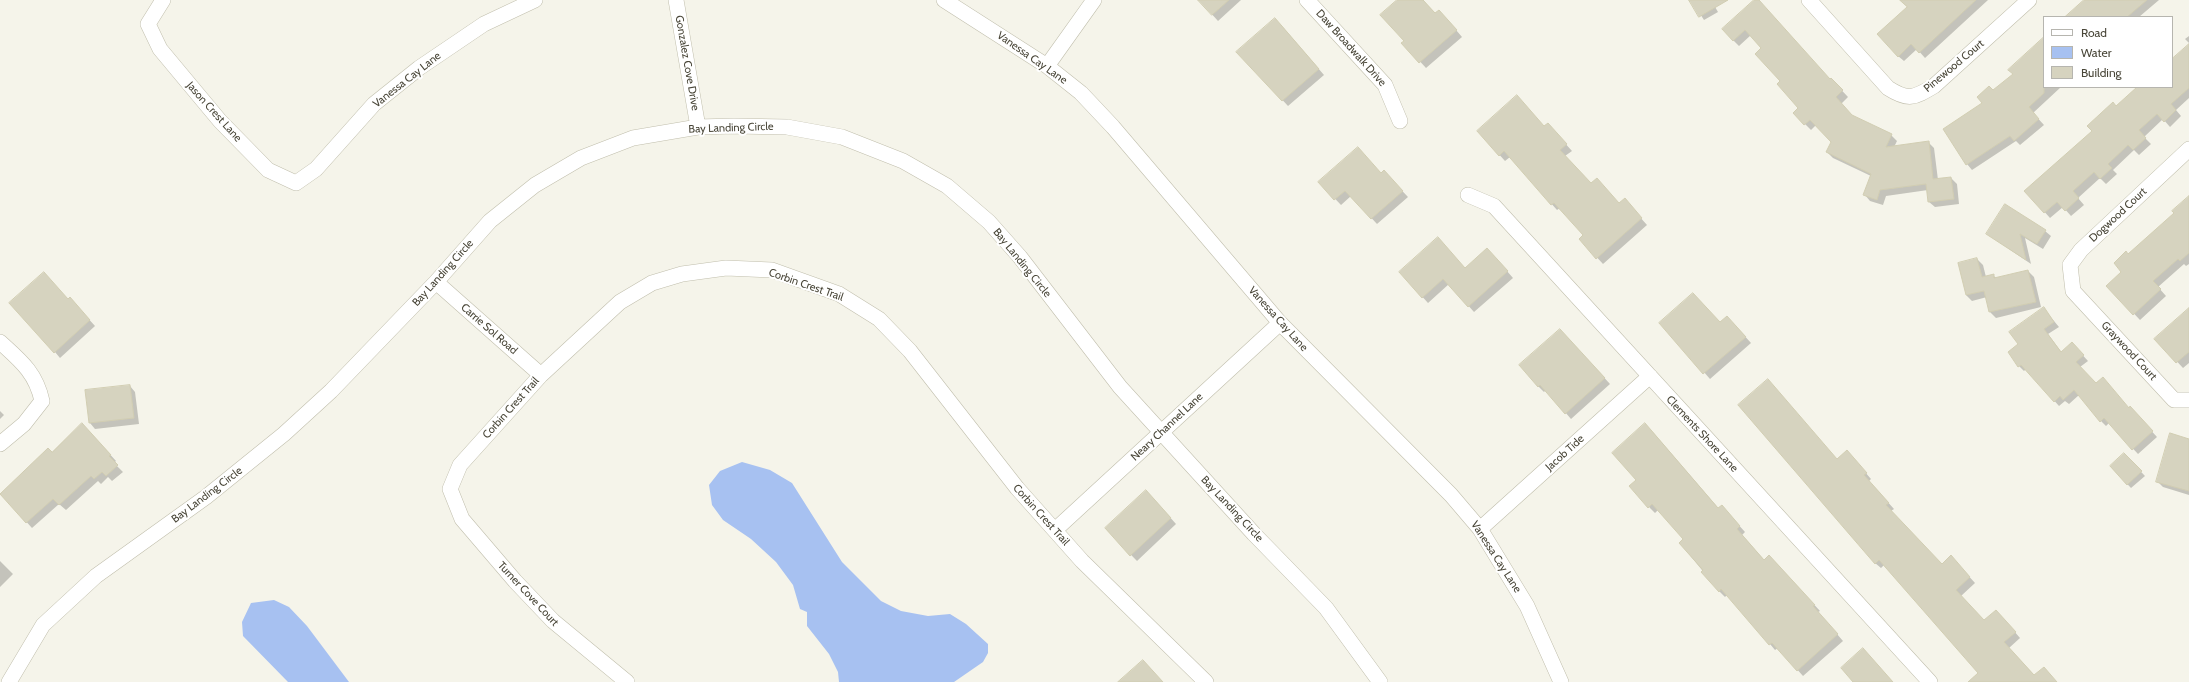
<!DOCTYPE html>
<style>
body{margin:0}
#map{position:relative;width:2189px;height:682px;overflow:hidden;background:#f5f4ea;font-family:Cabin,sans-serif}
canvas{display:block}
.legend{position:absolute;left:2043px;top:16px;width:130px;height:72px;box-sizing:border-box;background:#fff;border:1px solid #b6b5af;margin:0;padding:5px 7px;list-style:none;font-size:12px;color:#494638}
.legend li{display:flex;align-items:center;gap:8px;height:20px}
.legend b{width:20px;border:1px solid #b6b5af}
</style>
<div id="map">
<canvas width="2189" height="682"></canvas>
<ul class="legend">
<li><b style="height:5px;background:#fff"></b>Road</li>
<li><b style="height:11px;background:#a7c1f1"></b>Water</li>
<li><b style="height:11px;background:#d6d3bf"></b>Building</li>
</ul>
</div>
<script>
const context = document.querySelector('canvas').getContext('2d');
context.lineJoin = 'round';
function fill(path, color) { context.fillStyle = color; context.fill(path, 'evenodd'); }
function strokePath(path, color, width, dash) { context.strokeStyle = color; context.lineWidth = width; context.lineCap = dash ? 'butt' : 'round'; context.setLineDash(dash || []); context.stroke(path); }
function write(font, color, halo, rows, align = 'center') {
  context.font = font + ' Cabin,sans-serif'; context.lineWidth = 4; context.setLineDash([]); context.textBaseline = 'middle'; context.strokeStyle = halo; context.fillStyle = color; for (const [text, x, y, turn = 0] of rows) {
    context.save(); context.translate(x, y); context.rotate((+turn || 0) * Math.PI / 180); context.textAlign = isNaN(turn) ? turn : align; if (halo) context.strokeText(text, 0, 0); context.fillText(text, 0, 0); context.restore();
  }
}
const water = new Path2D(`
 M742,462L770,470L792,483L842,562L881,601L901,611L928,616L950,614L966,624L988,644V653L983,662L954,682H839L838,672L829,654L807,626V612L800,609L793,585L776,562L751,539L723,520L712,505L709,485L720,471Z
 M274,600L289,607L307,626L349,682H288L243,636L242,622L251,603Z`);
const shadow = new Path2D(`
 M1199,0H1241L1218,21Z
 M1398,0H1423L1435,14L1445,17L1462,37L1426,68L1403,43L1405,41Z
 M1691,0H1711L1718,12L1704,20Z
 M1755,0H1758L1830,80L1831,79L1848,97L1841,104L1852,116L1891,135L1897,141L1894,147L1928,142L1934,148L1938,180L1951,178L1957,184L1959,204L1935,207L1929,202L1928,190L1886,196L1883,205L1870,201L1865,195L1871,176L1833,158L1827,152L1832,142L1816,125L1811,130L1794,113L1800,108L1763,48L1751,35L1739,46L1733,40Z
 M1908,0H1988L1925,58L1917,49L1904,61L1898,56L1908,7Z
 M2091,0H2159L2139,17H2067Z
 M1281,25L1324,75L1288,106L1238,52Z
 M2189,36V43L2185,39Z
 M2044,38V87H2061L2033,113L2044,125L2020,145L2016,141L1972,170L1967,164L1984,103L1993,91L2014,74Z
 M2189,45V98L2176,110L2181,116L2170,127L2163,119L2144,137L2151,144L2139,155L2134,150L2113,170L2117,174L2106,184L2100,178L2078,198L2084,205L2071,216L2063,207L2050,218L2026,191L2094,131L2136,89L2134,87H2172V61Z
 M1545,127L1553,130L1572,151L1565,156L1591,184L1620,204L1630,206L1647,225L1603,264L1580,239L1584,235L1560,208L1557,210L1510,157L1505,161L1478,131Z
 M1381,174L1389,177L1408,197L1377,224L1351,196L1341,205L1320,183Z
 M2189,197V264L2186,266L2184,264L2158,287L2166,296L2140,320L2108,286L2123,272L2128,255L2175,213Z
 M2045,231L2051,236L2043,249L2025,238L2031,264L1987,234Z
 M1493,255L1513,278L1474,312L1449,284L1428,303L1400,272L1465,269Z
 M1977,259L1983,265L1986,277L1993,275L1996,278L2028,271L2034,277L2041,307L1996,318L1990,312L1987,297L1972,301L1966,295Z
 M68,300L76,305L95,326L60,358L55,352Z
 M2044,309L2059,327L2048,334L2062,353L2077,349L2088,361L2080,367L2096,385L2135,413L2157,437L2138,454L2109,423L2106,426L2101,421L2079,395L2069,404L2065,401L2059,406L2026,369L2024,371L2019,366V345Z
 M2189,309V363L2183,368L2156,339Z
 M1661,323H1733L1751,343L1710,379Z
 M1566,336L1610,384L1571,419L1546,390L1544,392L1538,386Z
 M130,386L135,392L139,424L95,429L90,423Z
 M0,411L4,415L0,419Z
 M88,430L116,461L114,463L123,472L112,481L108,477L101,484L98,481L66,510L59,504L32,528L1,494L52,453Z
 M1651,430L1719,509L1727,512L1745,532L1742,535L1765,561L1775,562L1820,611L1818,612L1843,641L1803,676L1778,648L1775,650L1770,644L1727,595L1725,597L1719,591L1680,543L1684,539L1658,510L1655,513L1649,507L1637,480Z
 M2189,440V495L2163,487L2157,481Z
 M2124,454L2145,476L2131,488L2111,467Z
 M1852,457L1871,479L1869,481L1894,509L1891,511L1942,565L1956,562L1975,583L1961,596L1984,621L2001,616L2020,638L2009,648L2035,676L2056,682H1982L1980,673L1884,565L1881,568L1875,563L1837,460Z
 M1152,497L1176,524L1137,561L1106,529Z
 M0,561L13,574L0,587Z`);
const building = new Path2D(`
 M1198,0H1229L1212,15Z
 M1397,0H1423L1435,13L1439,10L1457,30L1419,63L1401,43L1404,41L1380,15Z
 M1689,0H1728L1699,17Z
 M1754,0H1759L1830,79L1831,78L1843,90L1836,97L1852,115L1892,134L1886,147L1929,141L1933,179L1951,177L1954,199L1928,202L1926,184L1880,190L1877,200L1863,195L1871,174L1826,152L1831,142L1810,120L1804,125L1793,113L1798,108L1777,84L1780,81L1755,54L1761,48L1745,30L1733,41L1722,29Z
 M1900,0H1976L1919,53L1911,44L1898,57L1877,34L1907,7Z
 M2084,0H2147L2127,17H2065Z
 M1275,18L1319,69L1282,101L1236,52Z
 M2044,37V93L2029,107L2039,119L2014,141L2010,136L1966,165L1943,129L1982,103L1977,97L1989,86L1993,90L2013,74L2008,70Z
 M2189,44V88L2171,104L2176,110L2164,122L2157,114L2139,130L2146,138L2133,150L2128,145L2108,164L2112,168L2100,179L2094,172L2073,191L2079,198L2065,211L2057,202L2044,213L2024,191L2092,131L2087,126L2113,102L2116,106L2137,87H2172V59Z
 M1517,95L1544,126L1548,123L1567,144L1560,150L1591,183L1597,178L1619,203L1625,198L1642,218L1596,259L1579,239L1583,235L1554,203L1551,205L1504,151L1499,156L1477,131Z
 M1358,147L1381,173L1384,170L1403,191L1371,219L1345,191L1334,200L1318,182Z
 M2189,196V253L2180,261L2178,259L2153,281L2161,289L2133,315L2106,286L2121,272L2114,263L2126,251L2128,254L2174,213L2172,211Z
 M2005,204L2046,230L2037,244L2020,234L2026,260L1986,234Z
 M1438,237L1465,268L1487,248L1508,271L1468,307L1443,279L1422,298L1399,272Z
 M1977,258L1982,277L1994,274V278L2028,270L2036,302L1989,312L1984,291L1966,295L1958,263Z
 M44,272L68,299L70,297L90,320L54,353L9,303Z
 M1693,293L1720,322L1727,316L1746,337L1703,374L1659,323Z
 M2044,307L2054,322L2044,329L2061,352L2072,342L2084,355L2076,362L2096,383L2103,377L2129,408L2130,406L2153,431L2132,450L2104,418L2100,422L2074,390L2063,400L2060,396L2054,402L2021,365L2018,367L2008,352L2018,344L2009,332Z
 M2189,308V352L2176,363L2154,339Z
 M1560,329L1605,378L1565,414L1540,385L1538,387L1519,365Z
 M1768,379L1837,459L1847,450L1867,473L1864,475L1889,503L1886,505L1942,564L1951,555L1970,577L1956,590L1984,620L1996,610L2016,632L2004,642L2034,675L2044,667L2057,682H1968L1978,673L1879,560L1875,564L1738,405Z
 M130,385L134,418L89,423L85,390Z
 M82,423L111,455L109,456L118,465L106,476L102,472L94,479L91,476L59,505L53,499L26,523L0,494L48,448L52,452Z
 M1645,423L1718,508L1722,505L1740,526L1737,529L1764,560L1769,555L1815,605L1813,606L1838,634L1797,671L1772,643L1769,645L1721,589L1719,592L1701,572L1703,570L1679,543L1683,539L1652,504L1648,508L1629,486L1636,480L1612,453Z
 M2170,433L2189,439V491L2156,482Z
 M2124,453L2142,471L2127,485L2110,466Z
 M1146,490L1171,518L1130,556L1105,528Z
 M1863,648L1893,682H1853L1841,668Z
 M1143,660L1163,682H1118Z`);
const minor = new Path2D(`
 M163,0L148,24L160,49L220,121L268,170L296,183L316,169L374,104L419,68L484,24L535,0
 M676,0L698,127
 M944,0L1047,66L1081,93L1113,127L1280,323L1451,495L1480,529L1527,606L1561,682
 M1307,0L1385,85L1400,121
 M1809,0L1888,88C1908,101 1914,98 1934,86L2029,0
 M1047,66L1094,0
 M2189,149L2081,250L2070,265L2073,291L2174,400H2189
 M1468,195L1494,206L1930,682
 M436,282L541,375
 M0,342C21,361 36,373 42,401L24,424L0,444
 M1480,529L1650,376
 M1055,530L1280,323
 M9,682L43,625L96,576L206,497L284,434L331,391L436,282L490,221L535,185L581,158L633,138L698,127L734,126L787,127L842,137L903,161L947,186L989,222L1020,257L1120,387L1254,534L1326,608L1380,682
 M627,682L553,621L515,581L462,519L450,489L460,465L541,375L620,302L652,283L682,274L726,268L772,270L839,294L879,319L910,351L1017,488L1082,561L1206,682`);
const streetNames = [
 ["Daw Broadwalk Drive",1351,48,48],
 ["Vanessa Cay Lane",1032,58,35],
 ["Gonzalez Cove Drive",687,63,80],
 ["Pinewood Court",1954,66,-40],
 ["Vanessa Cay Lane",407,80,-38],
 ["Jason Crest Lane",214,112,48],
 ["Bay Landing Circle",731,128,-2],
 ["Dogwood Court",2118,215,-43],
 ["Bay Landing Circle",1022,263,51],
 ["Bay Landing Circle",443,273,-48],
 ["Corbin Crest Trail",806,285,19],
 ["Vanessa Cay Lane",1278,319,48],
 ["Carrie Sol Road",489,329,41],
 ["Graywood Court",2129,351,47],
 ["Corbin Crest Trail",511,408,-48],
 ["Neary Channel Lane",1167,427,-43],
 ["Clements Shore Lane",1702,434,47],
 ["Jacob Tide",1565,453,-42],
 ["Bay Landing Circle",207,495,-37],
 ["Bay Landing Circle",1232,509,47],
 ["Corbin Crest Trail",1041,515,48],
 ["Vanessa Cay Lane",1496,557,57],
 ["Turner Cove Court",528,594,47]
];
fill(water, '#a7c1f1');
fill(shadow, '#0003');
fill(building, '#d6d3bf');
strokePath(building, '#d1cdb2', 1);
strokePath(minor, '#c0beac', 16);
strokePath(minor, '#fff', 15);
write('11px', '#494638', '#fff', streetNames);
</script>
